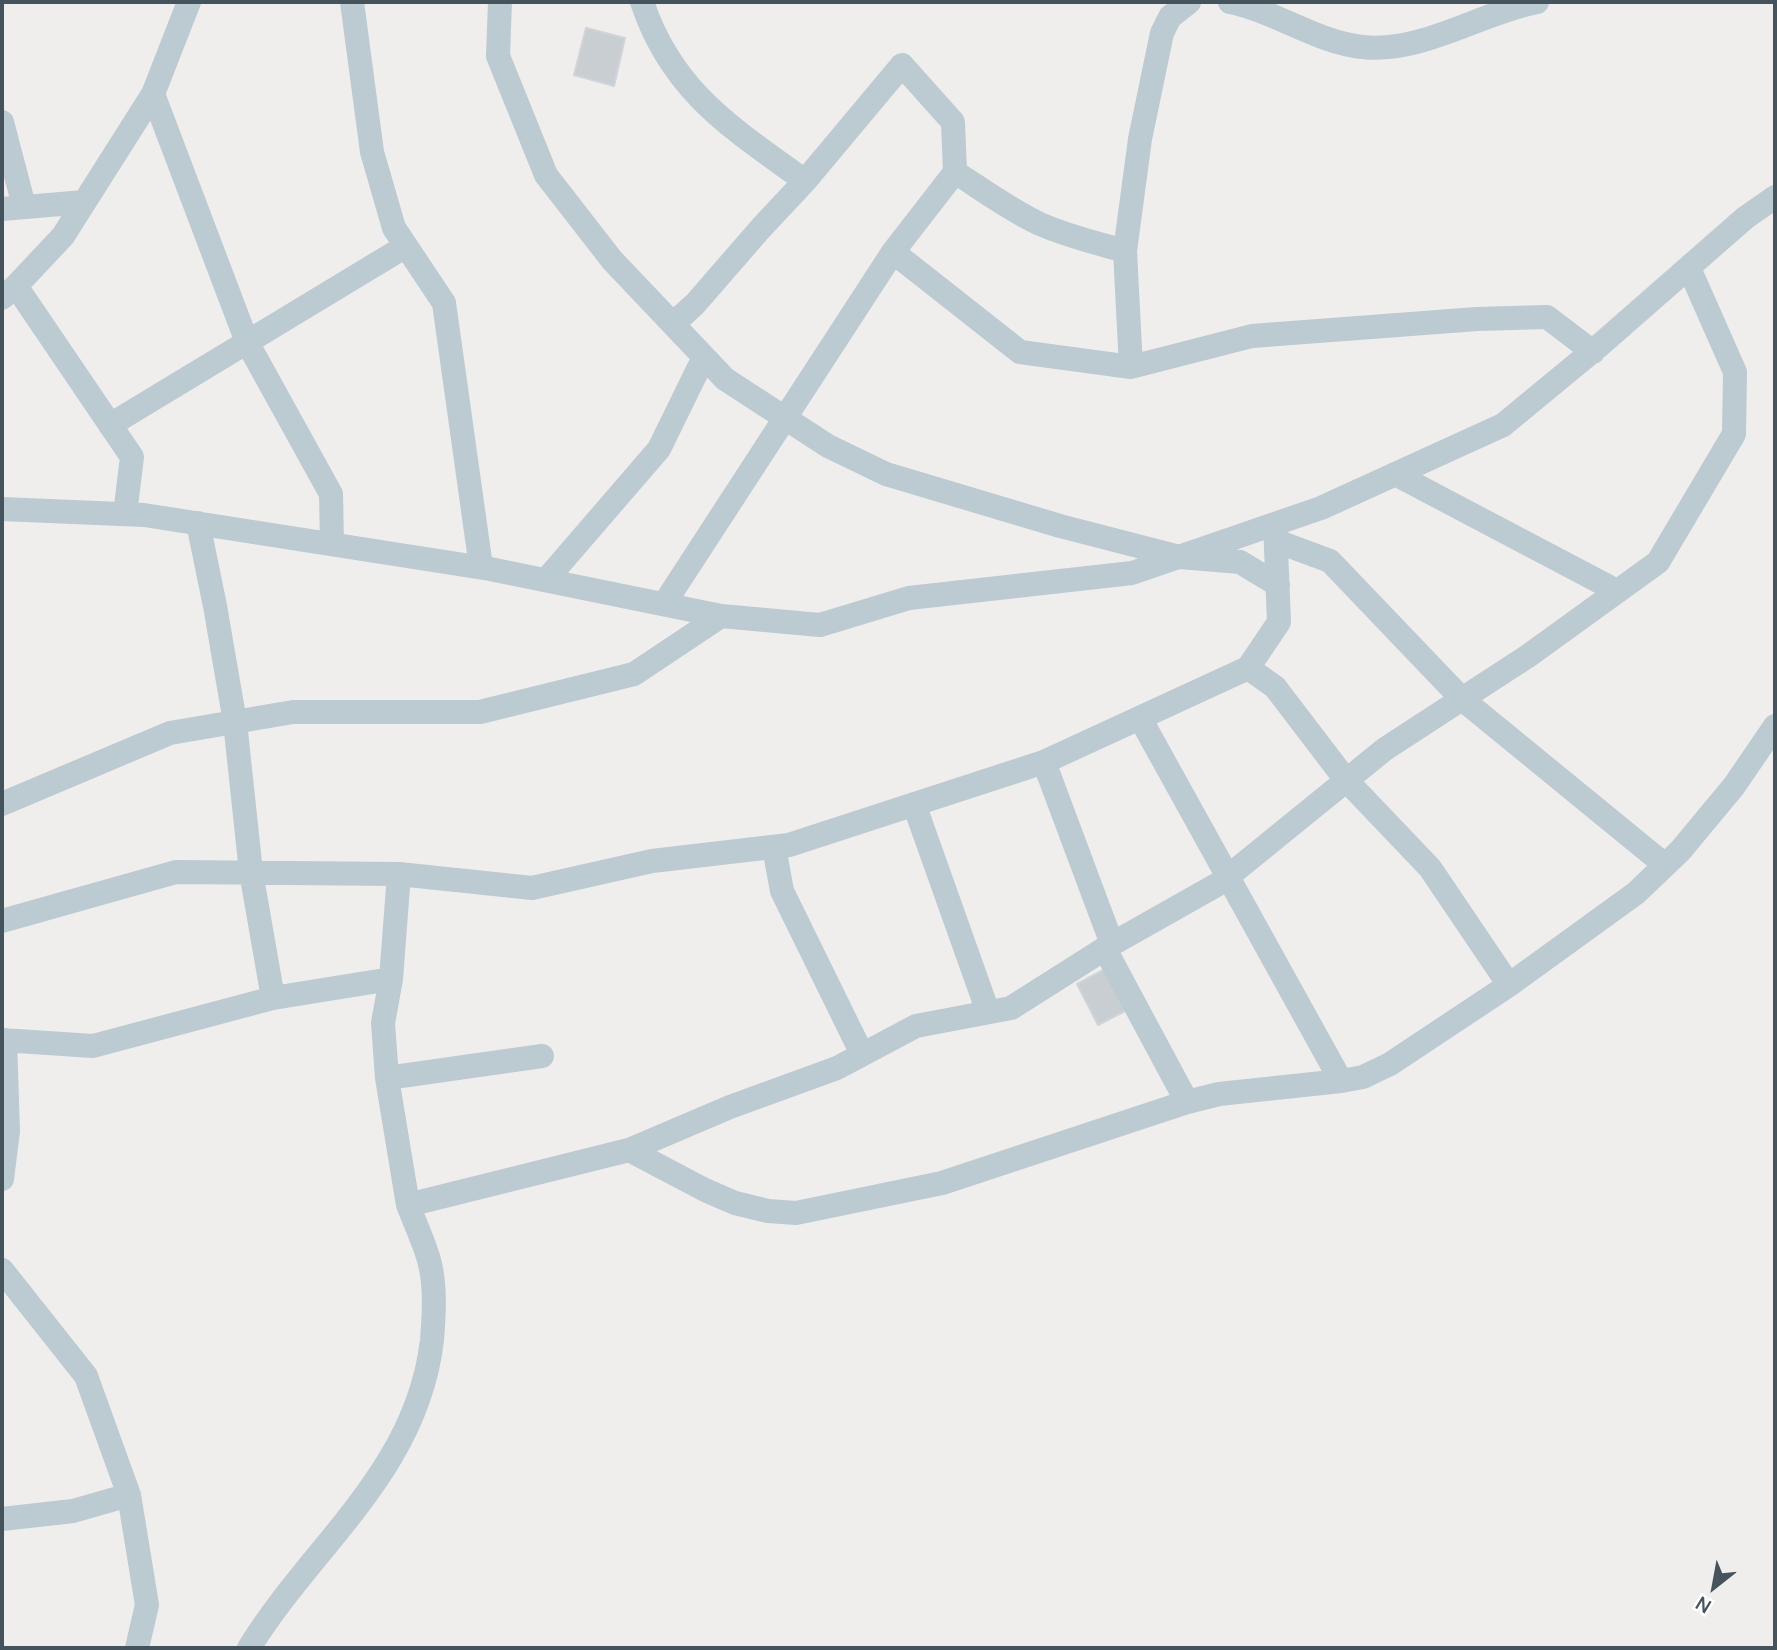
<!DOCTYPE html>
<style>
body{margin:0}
#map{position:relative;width:1777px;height:1650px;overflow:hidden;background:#f0eded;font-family:Manrope,sans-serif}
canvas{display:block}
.frame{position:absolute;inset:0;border:4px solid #44535c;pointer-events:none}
.north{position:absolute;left:1679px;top:1552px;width:70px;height:70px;-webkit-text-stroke:5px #fff;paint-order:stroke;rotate:211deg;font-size:19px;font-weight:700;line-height:28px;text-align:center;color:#44535c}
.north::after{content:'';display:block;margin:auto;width:24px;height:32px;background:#44535c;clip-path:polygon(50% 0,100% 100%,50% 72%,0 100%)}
</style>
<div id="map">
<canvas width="1777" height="1650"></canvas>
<div class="frame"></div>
<div class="north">N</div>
</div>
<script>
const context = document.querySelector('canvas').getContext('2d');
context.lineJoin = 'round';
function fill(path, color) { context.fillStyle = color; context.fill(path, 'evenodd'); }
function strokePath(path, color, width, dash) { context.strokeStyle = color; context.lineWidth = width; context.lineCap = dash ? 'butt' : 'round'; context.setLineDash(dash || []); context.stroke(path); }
const building = new Path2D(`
 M586,28L625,38L614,86L574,75Z
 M1107,968L1129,1009L1098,1025L1077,984Z`);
const minor = new Path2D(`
 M352,2L372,152L394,228L444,303L481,567
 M500,2L498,56L546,175L612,260L725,379L828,446L886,474L1060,526L1180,557L1240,562L1278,585
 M642,2C672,92 732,128 805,181
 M1230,2C1275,11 1316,42 1362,47C1421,54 1480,13 1537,2
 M153,94L247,342L331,494L332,544
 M2,122L24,206
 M955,172C983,190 1010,210 1040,224C1067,236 1096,243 1125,251
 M2,209L84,202
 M893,252L1020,352L1131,367L1252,336L1477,319L1547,317L1593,352
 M16,286L132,457L125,514
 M2,298L16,286L63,236L153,94L189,2
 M1131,367L1125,251L1140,139L1162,33L1170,17L1189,2
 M110,425L406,246
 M1395,474L1617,591
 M2,509L144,515L490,569L721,616L820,625L909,598L1132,573L1321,508L1503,425L1600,345L1745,218L1775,197
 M198,523L215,606L235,722L251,872L273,998
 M1276,541L1330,561L1462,699L1665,865
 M546,580L659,449L704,357
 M664,604L893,252L955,172L953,122L902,65L805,181L761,228L695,304L673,324
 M1248,668L1275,687L1346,780L1430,868L1509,985
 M1140,718L1341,1081
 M1044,762L1112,944
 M2,804L170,733L293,712H480L634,674L721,616
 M914,804L988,1012
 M774,847L782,891L862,1054
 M399,874L391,979L383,1023L387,1078L408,1205L629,1150L705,1190L735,1203L768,1211L796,1213L942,1183L1187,1102L1219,1094L1341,1081L1363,1077L1390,1064L1509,985L1636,893L1680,851L1734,786L1775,726
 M2,921L176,872L399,874L532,888L652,861L789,845L1044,762L1248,668L1279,622L1275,524
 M1105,949L1187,1102
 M2,1040L93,1046L273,998L391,979
 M387,1078L542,1056
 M629,1150L730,1107L837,1068L916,1026L1011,1008L1112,944L1220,883L1385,749L1528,656L1658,562L1734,434L1735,372L1689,268
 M2,1179L8,1131L5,1040
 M2,1270L86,1376L129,1495L147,1605L137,1648
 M2,1519L73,1511L129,1495
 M249,1648C313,1544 417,1471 432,1340C434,1315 436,1285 429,1260C424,1242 415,1223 408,1205`);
fill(building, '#c9ced2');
strokePath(building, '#d0d4d9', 2);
strokePath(minor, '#bccad1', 24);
</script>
